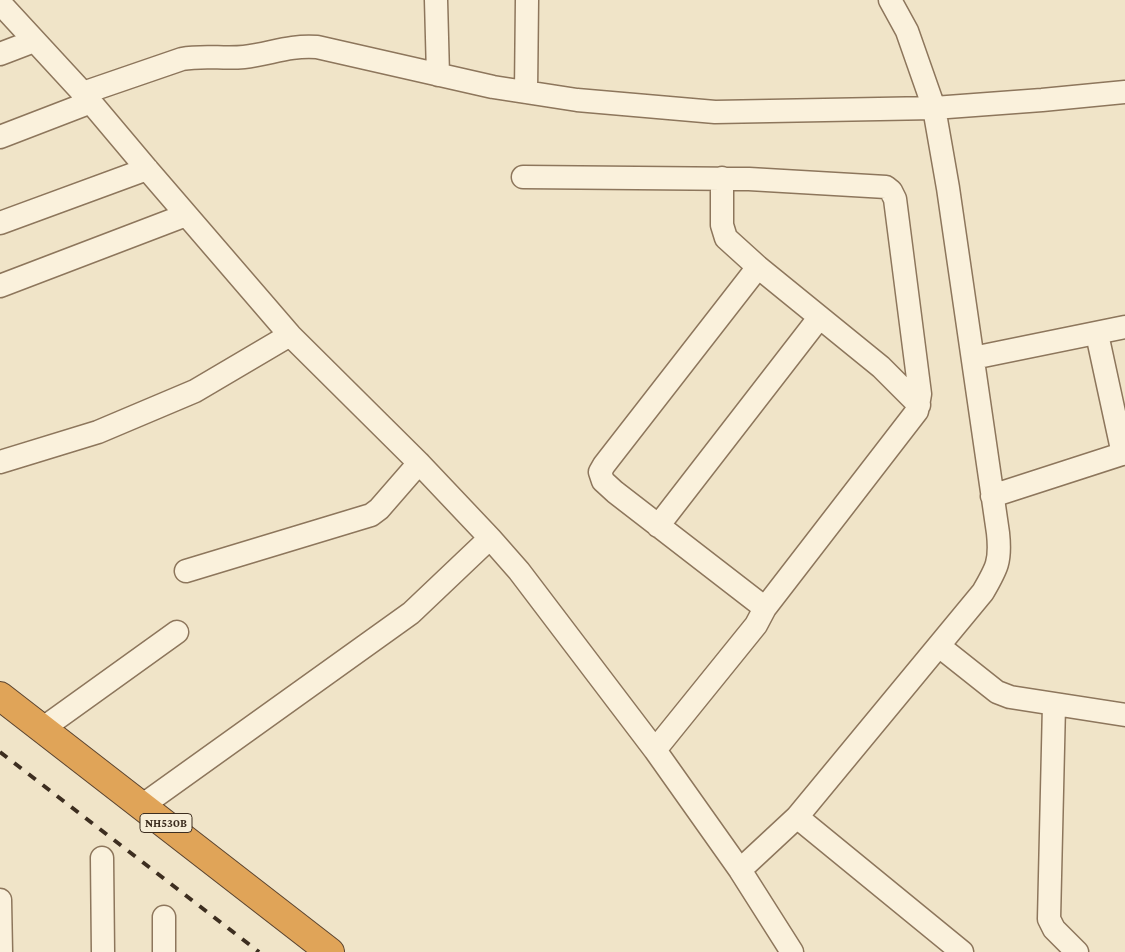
<!DOCTYPE html>
<style>
body{margin:0}
canvas{display:block;background:#f0e4c8}
</style>
<canvas width="1125" height="952"></canvas>
<script>
const context = document.querySelector('canvas').getContext('2d');
context.lineJoin = 'round';
function strokePath(path, color, width, dash) { context.strokeStyle = color; context.lineWidth = width; context.lineCap = dash ? 'butt' : 'round'; context.setLineDash(dash || []); context.stroke(path); }
function write(font, color, halo, rows, align = 'center') {
  context.font = font + ' "Crimson Pro",serif'; context.lineWidth = 5; context.setLineDash([]); context.textBaseline = 'middle'; context.strokeStyle = halo; context.fillStyle = color; for (const [text, x, y, turn = 0] of rows) {
    context.save(); context.translate(x, y); context.rotate((+turn || 0) * Math.PI / 180); context.textAlign = isNaN(turn) ? turn : align; if (halo) context.strokeText(text, 0, 0); context.fillText(text, 0, 0); context.restore();
  }
}
const minor = new Path2D(`
 M436,0L438,75
 M0,3L83,93L147,169L290,335L419,463L490,538L519,571L655,750L740,870L792,952
 M0,54L34,41
 M526,92L527,0
 M83,93L182,59C203,55 223,59 244,57C271,54 288,45 317,47L493,87L577,100L715,112L934,108L1042,100L1125,92
 M0,137L91,102
 M523,177L749,179L886,187L891,191L895,199L920,394L917,411L765,608L756,625L655,750
 M722,178V225L726,238L758,267L881,367L919,405
 M0,223L147,169
 M758,267L604,465L600,472L603,481L615,492L765,608
 M0,286L186,215
 M1097,334L1123,454
 M973,358L1125,327
 M0,462L98,432L195,391L290,335
 M992,496L1125,453
 M658,526L819,318
 M186,571L371,515L379,509L419,463
 M939,646L997,692L1010,697L1125,715
 M1054,705L1049,919L1054,929L1077,952
 M42,729L177,632
 M143,805L411,613L490,538
 M797,817L962,952
 M102,858L103,952
 M740,870L797,817L983,592C997,568 1001,561 998,533L948,188L934,108L907,31L890,0
 M0,900L1,952
 M164,917V952`);
const highway = new Path2D(`
 M0,696L330,952`);
const rail = new Path2D(`
 M0,752L259,952`);
const shields = [
 [166,823,52]
];
const shieldNames = [
 ["NH530B",166,823]
];
strokePath(minor, '#8d765c', 25);
strokePath(highway, '#5b4430', 30);
strokePath(minor, '#faf1dc', 22);
strokePath(highway, '#e0a458', 28);
strokePath(rail, '#3d2e20', 4, [9, 9]);
for (const [x, y, w] of shields) { const box = new Path2D(); box.roundRect(x - w / 2, y - 9.5, w, 19, 4); context.fillStyle = '#f7eed8'; context.fill(box); strokePath(box, '#3d2e20', 1); }
write('bold 12px', '#3d2e20', null, shieldNames);
</script>
